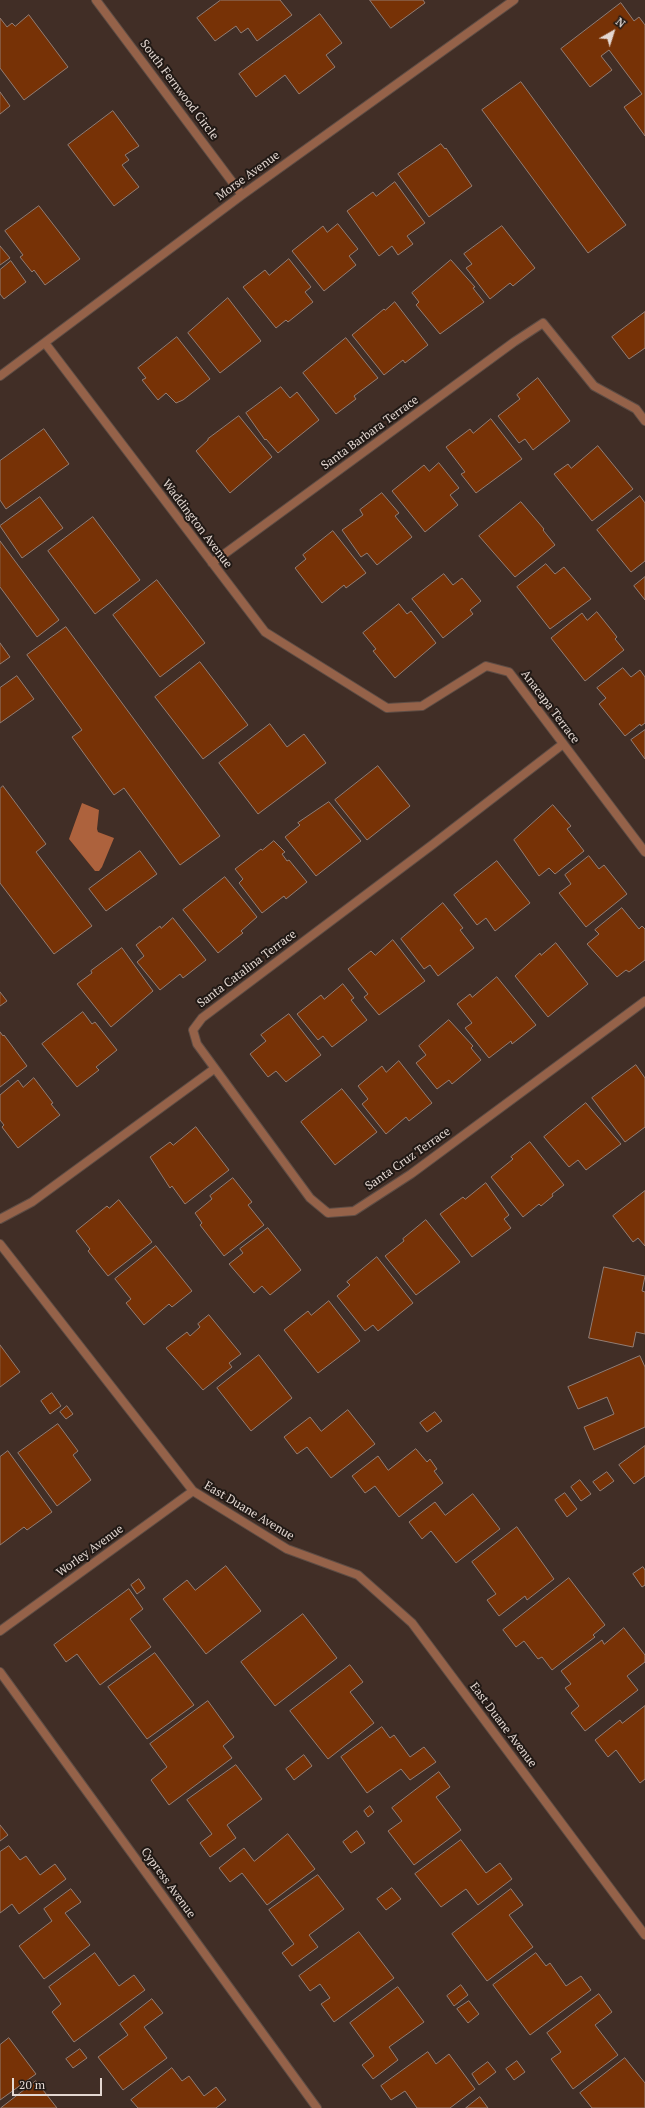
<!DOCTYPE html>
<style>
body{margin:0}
#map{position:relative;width:645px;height:2108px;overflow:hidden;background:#412e26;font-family:"PT Serif",serif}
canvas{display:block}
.north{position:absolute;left:593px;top:12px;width:40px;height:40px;-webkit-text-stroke:3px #211915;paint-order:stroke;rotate:39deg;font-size:11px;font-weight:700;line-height:16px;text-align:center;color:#e4d8d2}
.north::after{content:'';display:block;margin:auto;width:14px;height:18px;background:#e4d8d2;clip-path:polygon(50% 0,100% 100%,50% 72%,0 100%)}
.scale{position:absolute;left:12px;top:2078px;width:90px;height:18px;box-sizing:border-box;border:2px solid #e4d8d2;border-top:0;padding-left:5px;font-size:12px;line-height:14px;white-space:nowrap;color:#e4d8d2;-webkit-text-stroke:3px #211915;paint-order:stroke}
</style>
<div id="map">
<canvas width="645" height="2108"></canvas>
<div class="north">N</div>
<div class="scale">20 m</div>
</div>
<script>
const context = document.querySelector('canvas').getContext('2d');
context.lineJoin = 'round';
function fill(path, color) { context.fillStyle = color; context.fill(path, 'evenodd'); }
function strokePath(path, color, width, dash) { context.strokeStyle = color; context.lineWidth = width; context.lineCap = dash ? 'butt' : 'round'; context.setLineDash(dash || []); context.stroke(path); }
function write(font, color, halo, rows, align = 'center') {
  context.font = font + ' "PT Serif",serif'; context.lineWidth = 4; context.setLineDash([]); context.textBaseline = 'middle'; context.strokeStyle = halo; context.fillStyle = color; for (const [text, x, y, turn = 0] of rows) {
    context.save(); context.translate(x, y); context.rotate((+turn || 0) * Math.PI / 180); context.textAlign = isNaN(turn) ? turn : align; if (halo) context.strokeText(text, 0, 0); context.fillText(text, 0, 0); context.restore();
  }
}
const water = new Path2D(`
 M82,803L99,810L97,829L98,832L114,838L102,867L99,871H95L69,839Z`);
const building = new Path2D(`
 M221,0H280L292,15L257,41L248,28L241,33L236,26L215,41L197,18Z
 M370,0H423L425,3L391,28Z
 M621,3L634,21L639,17L645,25V136L624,107L642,94L609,50L601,56L612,70L590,87L561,49Z
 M320,14L342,43L326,55L335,67L299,94L285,75L256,97L239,74Z
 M29,15L68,67L24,100L0,68V18L7,27L12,23L15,26Z
 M521,82L626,225L588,253L482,110Z
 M0,92L10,106L0,114Z
 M113,111L139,146L125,155L129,160L122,165L139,187L114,206L68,145Z
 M441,144L445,149L446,148L472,186L429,217L398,174Z
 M395,182L425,223L407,236L413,244L398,255L392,246L379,256L347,211L373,192L376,196Z
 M39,206L80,259L45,285L34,270L32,272L20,257L23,255L5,231Z
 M338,224L358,249L349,256L356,265L324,291L292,251L323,226L327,232Z
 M502,226L535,268L513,286L510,283L490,299L466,268L472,264L464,254Z
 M0,246L10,258L0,265Z
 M289,259L311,287L305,292L313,302L288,322L286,320L276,328L243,287L265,270L269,275Z
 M451,260L475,287L473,288L484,302L440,334L416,305L419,302L412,293Z
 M11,261L26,282L4,299L0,294V270Z
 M228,298L261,341L220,373L188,333Z
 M395,302L428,345L405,363L403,360L384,375L352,335L384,309L385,310Z
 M645,312V348L629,359L612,337Z
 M177,337L210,379L183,400L176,403L166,393L158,400L142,380L146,378L138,368Z
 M346,338L378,378L354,396L356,399L336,414L303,373Z
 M538,378L570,421L533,450L525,439L519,443L498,416L520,399L517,395Z
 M281,387L290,398L297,392L319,420L278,453L266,439L265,440L246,413Z
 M239,416L272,457L230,493L196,451L208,440V439Z
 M491,419L522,459L476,493L461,474L465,472L446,447L470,429L473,433Z
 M44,429L69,464L6,509L0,500V461Z
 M598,446L633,489L592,521L554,474L568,464L571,468Z
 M439,463L459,488L450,495L458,505L425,532L392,491L424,465L429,471Z
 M382,493L399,513L395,516L412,537L377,565L367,553L361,557L342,530L363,515L360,510Z
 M640,496L645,503V561L631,572L597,530Z
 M40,497L63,528L22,558L0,526Z
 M521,502L544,529L543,530L555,545L515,577L479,536Z
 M93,517L140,580L95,614L48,551Z
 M333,531L366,573L346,588L344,585L322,603L295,568L306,559L303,555Z
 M0,541L59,620L37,637L0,587Z
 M546,564L555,574L564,567L591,599L550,629L517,587Z
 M444,574L453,585L462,578L481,601L470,610L473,614L443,638L412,599Z
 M645,577V600L634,586Z
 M157,580L205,643L160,677L113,615Z
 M399,604L407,614L411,611L436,643L395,678L373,651L376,649L363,633Z
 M597,612L617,637L615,639L624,650L585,681L551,638L582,613L587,620Z
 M66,627L220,836L180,865L124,788L114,795L72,737L82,730L27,655Z
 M0,643L10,657L0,664Z
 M200,662L248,725L203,759L155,697Z
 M623,668L631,677L640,670L645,677V723L641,726L640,724L625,736L599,704L606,698L597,688Z
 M17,676L34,699L0,723V688Z
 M270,724L287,747L304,734L326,763L258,814L219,763Z
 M645,730V759L631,740Z
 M378,766L410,806L367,840L335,800Z
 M3,786L46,844L36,852L92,926L54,954L0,883V789Z
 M329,802L361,841L316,876L285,837L300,825L298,823Z
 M553,805L571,826L567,829L584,851L555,874L549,868L539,876L514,840Z
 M274,841L285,852L282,854L287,861L289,860L307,882L286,899L284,896L262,913L239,883L243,879L235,869L261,849L262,850Z
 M140,851L157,874L106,911L89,889Z
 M589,856L599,869L604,865L627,894L586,927L559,893L571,884L565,875Z
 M497,861L530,903L495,931L486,918L477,925L454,895Z
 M225,877L257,917L241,931L243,933L218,953L183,910Z
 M443,903L463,928L460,930L474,948L438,976L430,965L424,969L401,939Z
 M622,908L639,929L642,926L645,929V960L629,972L626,970L617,977L587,944L599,934L595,930Z
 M173,918L206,960L183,978L180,974L160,990L137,962L144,956L136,945L160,926L161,928Z
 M393,940L425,981L379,1015L364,997L368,994L348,969L371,951L375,955Z
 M556,943L588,984L548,1017L515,976L540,953L541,955Z
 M122,948L153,991L111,1027L77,984L92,973L91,971Z
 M497,977L536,1025L512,1044L511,1041L489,1058L465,1028L472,1023L457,1004L470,994L472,997Z
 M343,984L354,998L351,1000L367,1020L332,1047L323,1036L318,1040L297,1014L321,995L324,999Z
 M0,992L7,1001L0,1006Z
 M83,1012L92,1024L95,1022L117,1050L96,1067L99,1070L77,1087L42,1044Z
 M289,1014L321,1055L286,1082L276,1071L268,1077L250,1054L266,1041L261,1035Z
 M449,1020L473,1046L471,1048L481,1060L452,1084L449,1080L437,1089L416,1063L426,1055L419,1046Z
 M0,1032L3,1036L4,1035L27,1066L0,1087Z
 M399,1061L432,1103L409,1121L406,1117L386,1134L362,1104L368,1099L358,1086L382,1066L386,1072Z
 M636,1065L645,1078V1127L625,1142L592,1098Z
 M34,1078L53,1103L51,1104L60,1115L18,1148L2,1127L4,1125L0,1120V1095L18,1080L23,1087Z
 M342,1089L377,1132L335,1165L301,1122Z
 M586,1103L621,1144L586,1170L578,1160L569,1167L544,1137Z
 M196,1127L229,1170L185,1204L172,1186L170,1188L150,1157L170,1142L173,1145Z
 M530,1142L564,1185L552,1194L553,1196L541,1206L539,1204L523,1217L491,1177L513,1159L511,1157Z
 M233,1178L252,1202L248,1205L264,1225L224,1256L200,1225L202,1223L195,1213L212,1199L210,1196Z
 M486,1183L509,1215L504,1219L511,1228L472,1257L440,1214L463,1197L465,1199Z
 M645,1191V1246L638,1238L633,1242L613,1216Z
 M119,1200L152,1242L108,1276L88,1251L90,1249L76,1231L107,1206L109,1208Z
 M426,1220L460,1262L416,1295L385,1256L404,1241L403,1239Z
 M268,1228L301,1270L270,1295L262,1286L254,1293L229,1264L243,1253L240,1249Z
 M156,1246L192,1291L172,1307L169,1304L144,1325L126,1303L131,1299L115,1279Z
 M377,1257L413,1303L378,1331L373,1325L365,1331L337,1296L350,1285L347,1282Z
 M604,1267L645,1276L642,1291L645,1292V1334L636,1332L633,1347L589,1338Z
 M329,1301L360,1341L318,1373L284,1330L308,1311L311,1315Z
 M209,1315L241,1354L229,1363L232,1367L203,1390L166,1348L187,1332L190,1336L200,1327L198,1324Z
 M0,1345L20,1372L0,1387Z
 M259,1355L292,1398L251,1431L217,1388Z
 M640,1356L645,1367V1427L594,1450L584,1427L614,1414L607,1397L578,1409L568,1387Z
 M52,1393L61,1406L50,1414L41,1401Z
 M67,1406L73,1414L66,1419L60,1412Z
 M348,1410L375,1444L331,1478L307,1447L297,1454L284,1437L310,1417L321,1431Z
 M435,1412L442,1421L427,1432L420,1423Z
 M58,1424L78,1451L73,1455L91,1480L57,1506L18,1453Z
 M645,1446V1476L634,1484L619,1465Z
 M416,1449L427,1462L430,1459L437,1469L434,1471L443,1483L399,1517L375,1486L365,1493L352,1476L378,1456L388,1470Z
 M8,1451L52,1512L27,1530L24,1527L0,1545V1457Z
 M607,1472L614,1481L600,1491L593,1482Z
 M580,1480L591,1494L581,1501L571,1487Z
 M565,1493L577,1509L567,1517L555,1500Z
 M473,1494L500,1529L456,1563L431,1531L422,1539L409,1522L435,1502L445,1515Z
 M517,1527L554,1579L527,1600L525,1596L499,1616L487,1600L496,1594L472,1562Z
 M226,1566L261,1611L206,1654L163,1599L187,1580L195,1590Z
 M643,1567L645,1570V1585L642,1587L633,1574Z
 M569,1578L605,1625L593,1635L595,1637L552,1670L542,1657L538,1659L524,1641L516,1647L503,1630Z
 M139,1579L145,1588L137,1594L131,1585Z
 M129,1589L143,1609L130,1619L151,1647L100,1685L77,1654L66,1662L54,1645Z
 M303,1614L337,1658L275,1706L241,1662Z
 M624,1628L645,1655V1662L627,1676L638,1690L585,1731L571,1713L579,1706L565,1688L571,1684L561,1671L602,1640L604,1644Z
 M155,1653L194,1705L147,1739L108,1687Z
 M350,1665L363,1682L350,1692L374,1723L328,1759L290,1711Z
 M208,1701L234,1737L223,1746L232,1758L169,1805L151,1780L167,1767L150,1744Z
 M645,1706V1779L640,1783L616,1750L608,1757L595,1740L620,1720L622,1723Z
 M382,1727L390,1738L394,1735L410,1757L424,1747L436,1762L410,1780L401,1769L367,1793L341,1757Z
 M304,1755L312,1766L294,1780L286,1769Z
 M236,1765L262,1799L227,1825L236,1838L210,1857L200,1843L212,1834L187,1800Z
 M439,1772L450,1787L436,1797L461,1830L414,1865L388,1831L402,1821L392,1808Z
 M370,1806L374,1812L368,1817L364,1811Z
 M0,1825L8,1835L0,1841Z
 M357,1831L365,1843L351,1853L343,1842Z
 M288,1834L315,1869L267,1905L242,1873L230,1882L219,1868L244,1848L254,1861Z
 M461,1840L486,1873L500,1863L512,1879L478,1905L466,1889L441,1907L415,1874Z
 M9,1846L20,1860L26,1856L40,1875L55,1864L66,1879L19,1914L12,1904L0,1913V1852Z
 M318,1875L344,1909L309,1935L318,1947L292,1966L282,1953L294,1944L269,1910Z
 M392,1888L401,1899L386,1910L377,1899Z
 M71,1889L81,1902L65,1913L90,1945L44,1979L19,1946L52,1921L44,1909Z
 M511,1889L523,1905L509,1915L533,1947L487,1981L452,1934Z
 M359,1932L394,1978L334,2022L321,2004L330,1998L320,1984L310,1991L299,1976Z
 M95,1953L119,1986L134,1975L145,1990L74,2042L52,2012L61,2004L49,1987Z
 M536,1953L546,1966L550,1963L566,1986L581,1976L591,1990L530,2035L493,1985Z
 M461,1985L468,1995L454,2006L447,1996Z
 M398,1987L424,2022L389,2047L398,2060L373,2079L362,2065L374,2056L350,2023Z
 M599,1994L612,2012L595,2025L618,2055L573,2089L551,2059L561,2052L547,2033Z
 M152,1999L163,2013L144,2027L167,2058L123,2090L98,2057L128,2035L120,2024Z
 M469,2001L479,2014L468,2023L457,2009Z
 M9,2038L36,2074L0,2100V2045Z
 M80,2049L87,2058L73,2068L66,2059Z
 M428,2052L436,2064L449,2054L475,2089L450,2108H417L405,2091L391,2100L381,2086Z
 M625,2058L645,2083V2108H592L580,2093Z
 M517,2061L525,2072L514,2080L506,2069Z
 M488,2062L496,2072L479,2085L472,2074Z
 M172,2068L182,2081L189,2076L204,2096L216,2087L226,2100L216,2108H138L131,2100Z
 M36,2081L57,2108H1Z
 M480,2097L488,2108H466Z`);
const street = new Path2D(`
 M96,0L242,195
 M45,343L265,632L387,708L422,706L486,666L509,672L645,852
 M0,376L242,195L514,0
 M212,563L514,342L543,323L594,386L636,409L645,421
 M563,744L432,845L202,1018L193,1030L197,1044L310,1198L328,1213L354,1211L411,1174L645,1001
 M0,1219L32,1202L214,1069
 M0,1244L193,1491L287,1549L358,1575L412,1623L645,1935
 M0,1631L193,1491
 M0,1672L317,2108`);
const streetNames = [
 ["South Fernwood Circle",179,90,53],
 ["Morse Avenue",248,176,-36],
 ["Santa Barbara Terrace",370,433,-36],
 ["Waddington Avenue",197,524,53],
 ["Anacapa Terrace",550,707,53],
 ["Santa Catalina Terrace",247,969,-37],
 ["Santa Cruz Terrace",408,1159,-35],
 ["East Duane Avenue",249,1511,31],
 ["Worley Avenue",90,1551,-36],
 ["East Duane Avenue",503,1725,53],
 ["Cypress Avenue",168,1883,54]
];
fill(water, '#ad623d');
fill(building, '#773206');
strokePath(building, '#937d73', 1);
strokePath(street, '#5e4d45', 10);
strokePath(street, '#956249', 8);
write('12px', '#e4d8d2', '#211915', streetNames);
</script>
